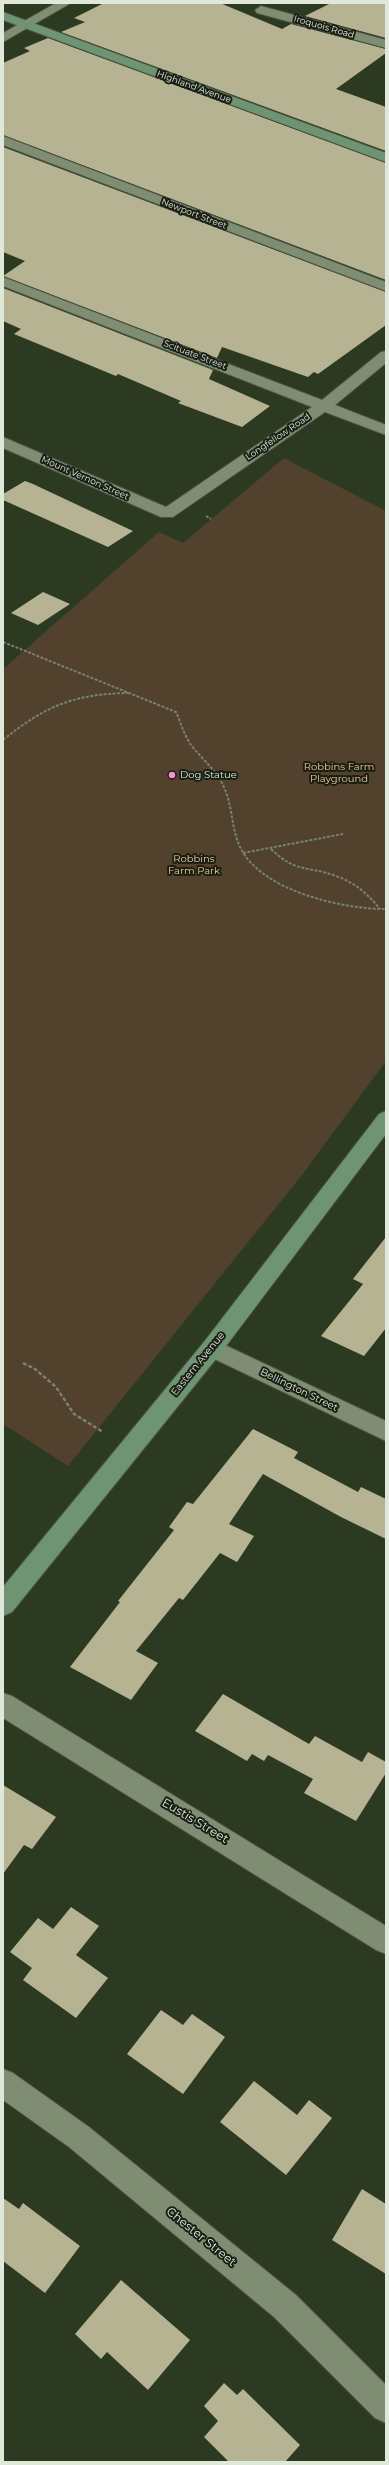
<!DOCTYPE html>
<style>
body{margin:0}
#map{position:relative;width:389px;height:2465px;overflow:hidden;background:#2d3a22;font-family:Montserrat,sans-serif}
canvas{display:block}
.frame{position:absolute;inset:0;border:4px solid #e0e8d9;pointer-events:none}
</style>
<div id="map">
<canvas width="389" height="2465"></canvas>
<div class="frame"></div>
</div>
<script>
const context = document.querySelector('canvas').getContext('2d');
context.lineJoin = 'round';
function fill(path, color) { context.fillStyle = color; context.fill(path, 'evenodd'); }
function strokePath(path, color, width, dash) { context.strokeStyle = color; context.lineWidth = width; context.lineCap = dash ? 'butt' : 'round'; context.setLineDash(dash || []); context.stroke(path); }
function write(font, color, halo, rows, align = 'center') {
  context.font = font + ' Montserrat,sans-serif'; context.lineWidth = 4; context.setLineDash([]); context.textBaseline = 'middle'; context.strokeStyle = halo; context.fillStyle = color; for (const [text, x, y, turn = 0] of rows) {
    context.save(); context.translate(x, y); context.rotate((+turn || 0) * Math.PI / 180); context.textAlign = isNaN(turn) ? turn : align; if (halo) context.strokeText(text, 0, 0); context.fillText(text, 0, 0); context.restore();
  }
}
const green = new Path2D(`
 M284,458L386,511V1061L302,1175L68,1466L3,1424V669L159,532L183,543Z`);
const building = new Path2D(`
 M104,3H220L282,29L291,24L386,49V53L336,89L386,107V151L61,32L85,22L74,18Z
 M331,3H386V38L305,16Z
 M48,38L386,163V280L3,135V63L30,51L24,48Z
 M3,147L386,292V325L318,374L314,372L308,377L222,347L217,358L3,276L25,261L3,252Z
 M3,288L213,370L209,379L270,406L242,427L178,403L181,401L118,374L116,376L14,334L21,329L3,321Z
 M25,481L33,484L133,531L108,547L3,500V494Z
 M43,592L70,604L38,625L11,613Z
 M386,1237V1328L364,1356L321,1336L363,1284L353,1279Z
 M253,1429L298,1452L294,1458L358,1492L361,1487L386,1499V1539L341,1517L263,1474L229,1524L254,1536L237,1562L220,1553L183,1600L179,1598L136,1651L158,1663L131,1700L70,1667L120,1602L118,1601L174,1530L169,1527L187,1502L193,1504Z
 M223,1694L309,1744L315,1736L362,1762L368,1752L386,1762V1773L356,1821L304,1793L313,1779L268,1755L264,1761L252,1754L247,1761L195,1731Z
 M3,1785L56,1817L32,1849L24,1845L3,1874Z
 M71,1907L99,1926L76,1955L108,1978L76,2018L23,1980L32,1968L10,1952L38,1918L53,1929Z
 M161,2010L183,2025L192,2014L225,2037L183,2094L127,2054Z
 M254,2081L297,2115L309,2100L332,2118L286,2175L220,2122Z
 M362,2189L386,2204V2274L332,2240Z
 M3,2198L19,2209L23,2203L80,2246L45,2293L3,2261Z
 M121,2280L190,2340L148,2390L107,2352L101,2359L75,2334Z
 M224,2383L237,2395L243,2389L300,2445L285,2462H229L204,2437L218,2421L204,2406Z`);
const pathFar1 = new Path2D(`
 M206,516L211,519
 M3,642L176,712C181,723 184,735 191,745C202,759 215,769 223,785C233,805 231,828 240,847C261,891 342,909 386,909
 M3,740C45,706 74,694 128,693
 M271,849C297,874 306,865 336,876C354,882 368,894 380,909
 M243,853L343,834`);
const path = new Path2D(`
 M23,1363L35,1369L56,1387L74,1414L103,1432`);
const street = new Path2D(`
 M56,3H71L3,42V33Z
 M261,6L386,40V48L257,13L255,10Z
 M3,136L386,282V291L3,145Z
 M3,277L322,400L381,352L386,351V363L335,405L386,425V435L325,412L173,517H161L3,448V437L166,507L312,407L3,286Z
 M212,1339L386,1421V1441L204,1354L201,1348L204,1342Z
 M3,1693L12,1696L386,1926V1954L376,1950L3,1718Z
 M3,2069L13,2073L89,2127L296,2295L386,2385V2423L375,2418L274,2317L69,2147L3,2100Z`);
const secondary = new Path2D(`
 M3,12L386,153V162L3,20Z
 M386,1111V1134L220,1354L12,1612L3,1616V1587L204,1342L379,1114Z`);
const markers = [
 [172,775,4,"#f790ce"]
];
const farStreetnames = [
 ["Iroquois Road",324,27,16],
 ["Highland Avenue",194,87,20],
 ["Newport Street",194,214,21],
 ["Scituate Street",195,355,21],
 ["Longfellow Road",278,437,-34],
 ["Mount Vernon Street",85,478,24]
];
const parkNames = [
 ["Robbins Farm",339,767],
 ["Playground",339,779],
 ["Robbins",194,859],
 ["Farm Park",194,871]
];
const poiNames = [
 ["Dog Statue",180,775]
];
const streetNames = [
 ["Eastern Avenue",198,1364,-51],
 ["Bellington Street",299,1390,26]
];
const nearStreetnames = [
 ["Eustis Street",195,1821,31],
 ["Chester Street",201,2237,39]
];
fill(green, '#51412d');
fill(building, '#b6b393');
strokePath(street, '#4a5540', 2);
strokePath(secondary, '#4a5540', 2);
strokePath(pathFar1, '#78836e', 2, [3, 1.5]);
strokePath(path, '#78836e', 2.5, [4, 2]);
fill(street, '#7f8e73');
fill(secondary, '#6e9474');
for (const [x, y, r, color] of markers) { const dot = new Path2D(); dot.arc(x, y, r, 0, 2 * Math.PI); context.fillStyle = color; context.fill(dot); strokePath(dot, '#191f14', 1.5); }
write('9px', '#e0e8d9', '#191f14', farStreetnames);
write('10px', '#f7ca92', '#191f14', parkNames);
write('10px', '#e0e8d9', '#191f14', poiNames, 'left');
write('10px', '#e0e8d9', '#191f14', streetNames);
write('12px', '#e0e8d9', '#191f14', nearStreetnames);
</script>
